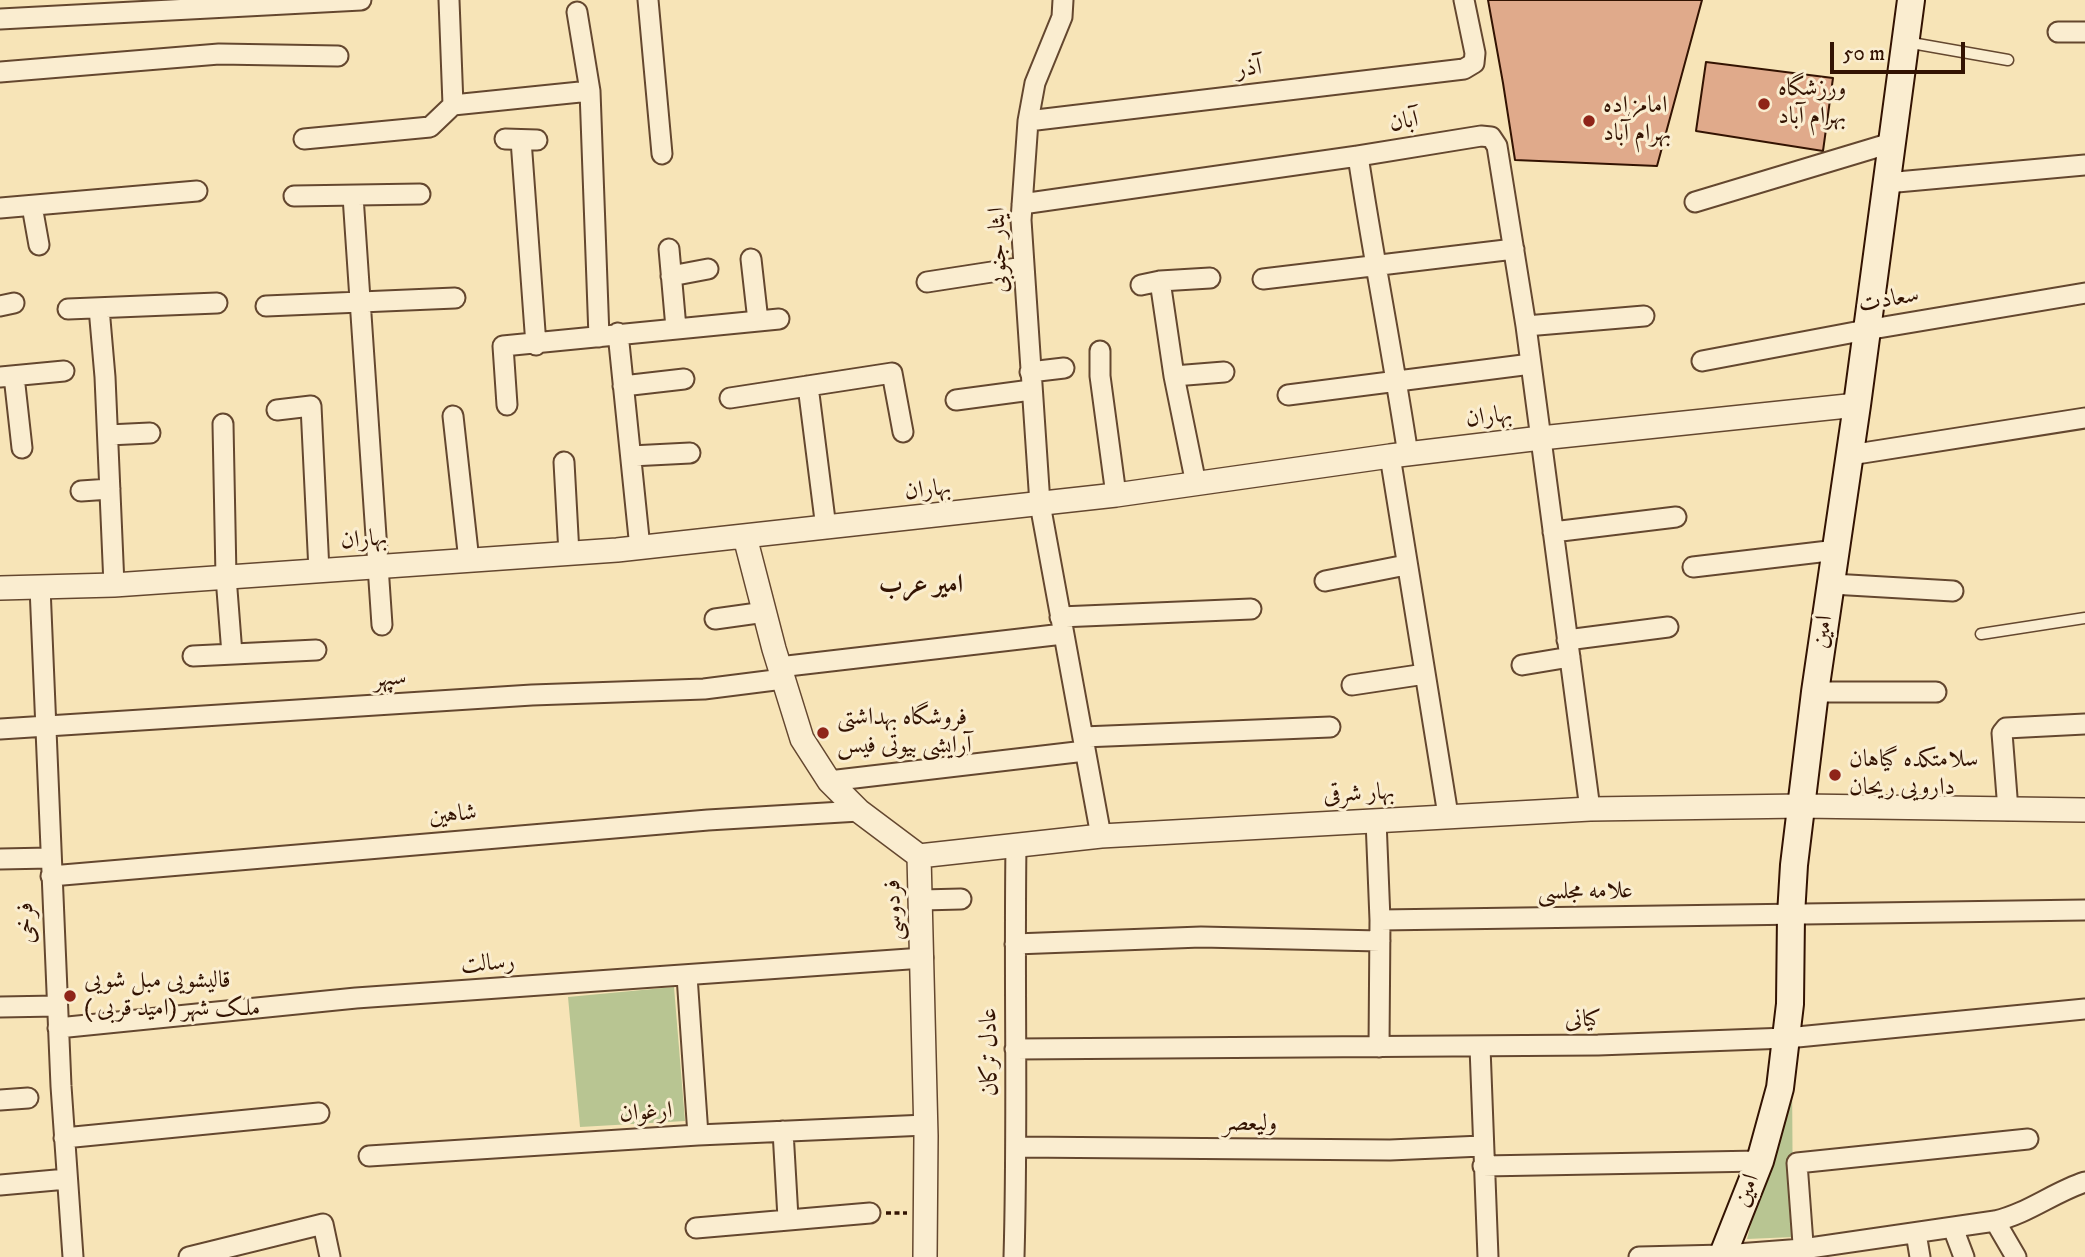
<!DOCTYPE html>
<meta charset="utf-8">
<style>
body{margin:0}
#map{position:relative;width:2085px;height:1257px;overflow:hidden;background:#f7e4b7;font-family:"IM FELL DW Pica",serif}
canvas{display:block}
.scale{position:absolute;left:1830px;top:42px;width:135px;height:32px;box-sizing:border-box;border:4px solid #331302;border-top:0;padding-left:9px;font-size:21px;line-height:24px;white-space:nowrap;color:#331302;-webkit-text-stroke:5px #faedd0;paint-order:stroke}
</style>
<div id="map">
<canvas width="2085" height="1257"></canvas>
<div class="scale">50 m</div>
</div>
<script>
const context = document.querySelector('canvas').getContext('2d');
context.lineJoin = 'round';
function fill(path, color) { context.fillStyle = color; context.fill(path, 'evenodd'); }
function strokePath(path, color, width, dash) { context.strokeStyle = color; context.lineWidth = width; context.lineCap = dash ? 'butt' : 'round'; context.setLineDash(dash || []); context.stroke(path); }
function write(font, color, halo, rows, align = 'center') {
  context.font = font + ' "IM FELL DW Pica",Amiri,serif'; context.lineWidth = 6; context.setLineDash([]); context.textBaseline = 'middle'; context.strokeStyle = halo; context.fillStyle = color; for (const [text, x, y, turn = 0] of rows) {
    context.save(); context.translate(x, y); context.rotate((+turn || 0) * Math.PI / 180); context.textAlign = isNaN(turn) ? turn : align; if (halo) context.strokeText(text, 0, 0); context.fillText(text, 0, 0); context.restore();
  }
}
const green = new Path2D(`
 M674,987L685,1121L580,1127L568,997Z
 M1792,1067L1793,1237L1747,1239Z`);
const building = new Path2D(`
 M1488,0H1702L1657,166L1515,160L1503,83Z
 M1706,62L1833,78L1823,151L1696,131Z`);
const path = new Path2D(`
 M886,1213H907`);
const service = new Path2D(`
 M1906,42L2008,60
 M1981,634L2085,618`);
const minor = new Path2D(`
 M449,0L453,105
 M648,0L662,154
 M1063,0L1062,17L1035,83L1028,121L1021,220L1040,504L1101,836
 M577,12L590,91L599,337
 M0,19L361,0
 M2058,32H2085
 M0,72L219,54L338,56
 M1028,121L1464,69L1474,63L1475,53L1464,0
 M304,139L430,127L453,105L590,91
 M505,139L537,140
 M521,140L536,345
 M1358,156C1373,256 1393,355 1408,455
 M1886,183L2085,165
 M294,196L420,194
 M353,196L382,625
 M1695,202L1891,143
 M1022,204L1358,156L1481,136L1491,137L1497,146L1526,326L1590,809
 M32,206L39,245
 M0,208L197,191
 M669,249L676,328
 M751,259L758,321
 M671,276L708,269
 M1263,279L1514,249
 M1160,281L1174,376L1196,484
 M927,282L1024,267
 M1141,285L1160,281L1210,278
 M0,306L14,303
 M266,306L455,298
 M99,308L105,377L114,585
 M68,309L217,303
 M1526,326L1644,316
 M618,333L640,548
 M1100,351V376L1116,495
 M1702,361L1866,330L2085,293
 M1030,372L1064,368
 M14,376L22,448
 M1174,376L1224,372
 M0,377L64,371
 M623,386L684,379
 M808,386L826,528
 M1288,395L1531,364
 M730,398L892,373L903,432
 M956,400L1031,390
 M507,405L503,346L779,319
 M277,410L311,406L319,571
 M453,416L469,561
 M223,424L226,577L232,654
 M108,435L150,433
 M1850,455L2085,418
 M631,456L690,453
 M1390,456L1448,815
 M564,462L569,554
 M81,491L110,489
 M1553,532L1676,517
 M1693,567L1837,550
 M1325,581L1406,565
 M1832,584L1953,591
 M40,587L61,1086L73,1257
 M1060,617L1251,609
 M715,619L765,612
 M1567,640L1668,627
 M193,656L316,650
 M1522,665L1570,657
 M779,667L1063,634
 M1352,685L1425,674
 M1815,692H1936
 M0,729L532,695L704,689L783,679
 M1083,737L1330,727
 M829,781L1085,751
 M2008,810L2002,733L2006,728L2085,724
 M1376,820L1380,920L1379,1047
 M0,859L50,858
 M51,876L708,820L859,811
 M922,900L961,899
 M1380,920L2085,910
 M1015,944L1201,937L1380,941
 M687,976L698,1135
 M0,1007L57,1006
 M58,1028L356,998L923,958
 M1480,1047L1488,1257
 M1015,1049L1598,1045L1787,1038L2085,1009
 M0,1100L28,1098
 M783,1131L788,1218
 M64,1138L319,1113
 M1017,1147L1390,1150L1482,1146
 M369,1156L698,1135L926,1125
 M1483,1166L1760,1161
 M0,1185L67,1179
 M1995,1221L2016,1257
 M696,1228L870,1213
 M1953,1228L1964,1257
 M1916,1233L1920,1257
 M189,1257L323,1224L330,1257
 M1014,1257C1018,1120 1014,983 1016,846
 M1639,1257L1724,1255L1803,1249L1995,1221C2027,1214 2054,1192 2085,1182
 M1804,1257L1797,1163L2028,1139`);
const tertiary = new Path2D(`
 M745,537L774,649L802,739L829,781L859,811L919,856L926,1136L925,1257
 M0,588L114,585L617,550L1116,495L1390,456L1541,438L1857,405
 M919,856L1101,836L1590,809L1802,806L2085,810`);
const secondary = new Path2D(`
 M1722,1257L1760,1161L1780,1088L1790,1004L1791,915L1794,865L1815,692L1857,405L1911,0`);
const markers = [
 [1764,104,7,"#8f2418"],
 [1589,121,7,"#8f2418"],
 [823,733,7,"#8f2418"],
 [1835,775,7,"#8f2418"],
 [70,996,7,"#8f2418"]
];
const streetNames = [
 ["آذر",1249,70,-7],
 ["آبان",1404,123,-9],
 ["ایثار جنوبی",1000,250,-92],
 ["سعادت",1889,301,-10],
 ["بهاران",1489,418,-7],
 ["بهاران",928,491,-6],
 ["بهاران",364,541,-4],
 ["امین",1824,632,-81],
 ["سپهر",390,680,-4],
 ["بهار شرقی",1359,795,-3],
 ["شاهین",453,816,-5],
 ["علامه مجلسی",1585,893,-1],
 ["فردوسی",895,910,-92],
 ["فرخی",28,923,-93],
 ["رسالت",488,965,-4],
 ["کیانی",1583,1021,-1],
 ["عادل ترکان",991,1052,-91],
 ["ارغوان",646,1114,-4],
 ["ولیعصر",1250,1125],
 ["امین",1748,1191,-69]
];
const poiNames = [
 ["ورزشگاه",1778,90],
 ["بهرام آباد",1778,118],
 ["امامزاده",1603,107],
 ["بهرام آباد",1603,135],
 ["فروشگاه بهداشتی",837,719],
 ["آرایشی بیوتی فیس",837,747],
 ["سلامتکده گیاهان",1849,761],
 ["دارویی ریحان",1849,789],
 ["قالیشویی مبل شویی",84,982],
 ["ملک شهر (امید قربی )",84,1010]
];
const neighbourhoodNames = [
 ["امیر عرب",921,587]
];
fill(green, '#b8c592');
fill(building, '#e0aa8b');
strokePath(building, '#331302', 2);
strokePath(service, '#64472f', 13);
strokePath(minor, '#64472f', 23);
strokePath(tertiary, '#64472f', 26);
strokePath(secondary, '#331302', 30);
strokePath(path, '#331302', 3.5, [5, 3.5]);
strokePath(service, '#faedd0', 10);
strokePath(minor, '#faedd0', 19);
strokePath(tertiary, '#faedd0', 23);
strokePath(secondary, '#faedd0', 26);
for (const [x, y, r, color] of markers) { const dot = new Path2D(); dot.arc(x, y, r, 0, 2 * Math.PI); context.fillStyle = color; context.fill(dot); strokePath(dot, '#faedd0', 2.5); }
write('24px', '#331302', '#faedd0', streetNames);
write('24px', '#331302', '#faedd0', poiNames, 'left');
write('bold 26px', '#331302', '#faedd0', neighbourhoodNames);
</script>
